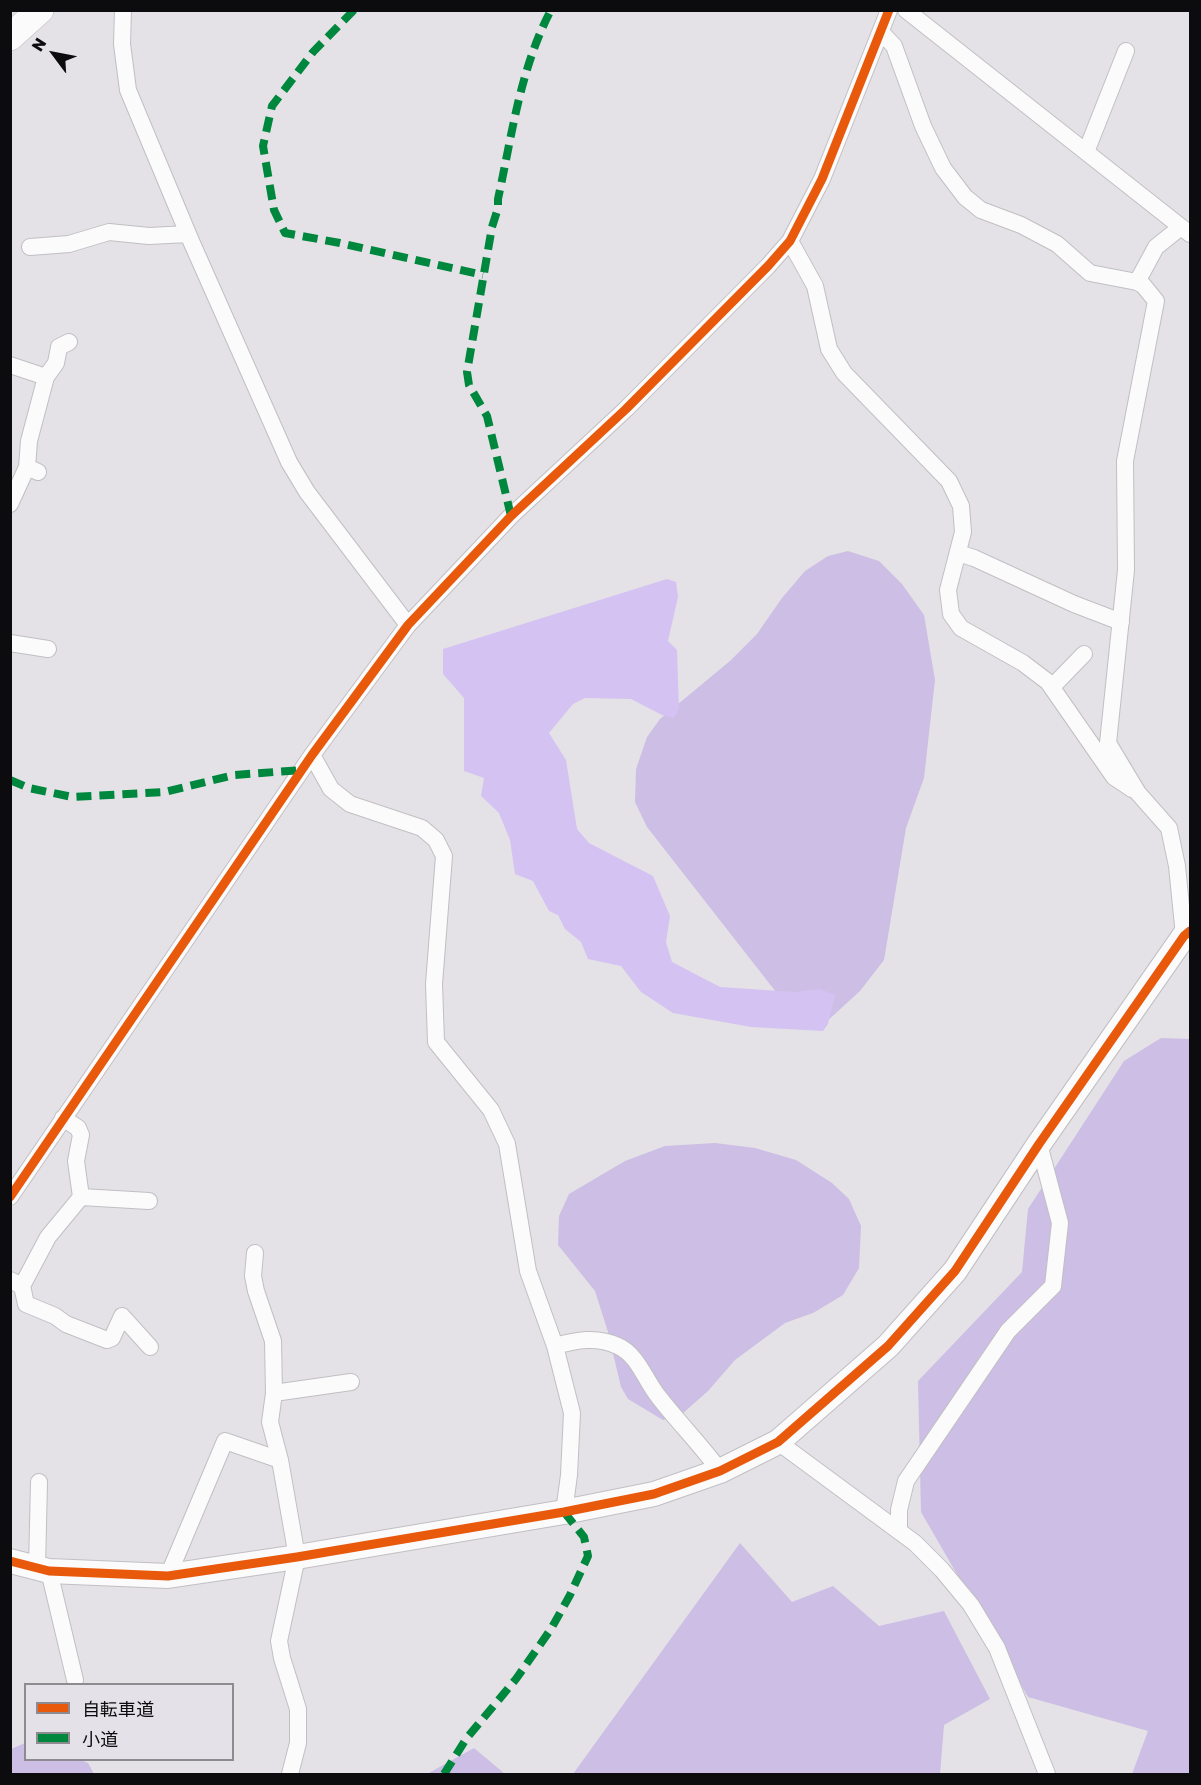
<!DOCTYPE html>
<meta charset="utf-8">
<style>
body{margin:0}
#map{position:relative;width:1201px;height:1785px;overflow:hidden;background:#e4e2e7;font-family:"Golos Text","Noto Sans JP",sans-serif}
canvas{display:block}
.frame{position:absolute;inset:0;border:12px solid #0c0b0d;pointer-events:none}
.legend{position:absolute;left:24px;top:1683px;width:210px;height:78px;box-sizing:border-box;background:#e4e1e8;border:2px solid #8e8b90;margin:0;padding:8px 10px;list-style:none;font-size:18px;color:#0c0b0d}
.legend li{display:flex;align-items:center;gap:12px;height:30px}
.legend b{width:30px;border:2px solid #8e8b90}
.north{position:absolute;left:24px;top:24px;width:60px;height:60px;-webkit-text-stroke:4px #e4e1e8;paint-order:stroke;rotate:302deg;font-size:16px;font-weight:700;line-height:24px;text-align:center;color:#0c0b0d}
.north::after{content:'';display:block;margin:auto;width:21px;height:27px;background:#0c0b0d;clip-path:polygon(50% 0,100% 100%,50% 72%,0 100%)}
</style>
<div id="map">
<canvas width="1201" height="1785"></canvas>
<div class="frame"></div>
<ul class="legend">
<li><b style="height:8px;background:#e8590c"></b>自転車道</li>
<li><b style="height:8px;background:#00873e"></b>小道</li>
</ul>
<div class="north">N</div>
</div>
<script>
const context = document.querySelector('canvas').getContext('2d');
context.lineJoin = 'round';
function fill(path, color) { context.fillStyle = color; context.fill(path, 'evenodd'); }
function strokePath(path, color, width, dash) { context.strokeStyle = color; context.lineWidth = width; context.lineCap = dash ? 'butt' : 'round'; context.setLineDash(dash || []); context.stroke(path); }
const forest = new Path2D(`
 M848,551L879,561L902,584L924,615L935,680L924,778L906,828L884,960L860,991L825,1023L794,1015L647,827L635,802L636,769L647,737L660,719L730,661L757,634L782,598L805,571L828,556Z
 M1161,1038L1190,1039V1774H1132L1148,1731L1028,1697L921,1512L918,1381L1022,1272L1028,1209L1124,1061Z
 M715,1143L755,1148L796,1160L832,1183L849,1199L861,1226L859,1268L843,1295L813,1313L785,1323L735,1360L708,1391L682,1414L663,1420L628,1399L621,1387L608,1332L595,1291L558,1245L559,1216L569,1194L625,1161L665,1146Z
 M740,1543L792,1602L833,1586L879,1626L944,1611L990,1699L944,1725L940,1774H573Z
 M25,1743L26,1760H81L88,1763L94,1774H11V1749Z
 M474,1748L505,1774H427Z`);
const water = new Path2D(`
 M667,579L676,582L678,597L668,641L677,650L679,709L674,718L662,715L631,699L585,698L573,704L549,733L566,760L577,829L589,843L653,876L670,916L666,942L672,962L720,987L795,992L820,989L835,995L828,1024L823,1031L751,1027L673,1013L641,992L621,966L588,959L581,942L565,929L558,915L549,911L533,881L515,874L510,840L499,813L481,796L484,778L464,771V698L443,674V649Z`);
const street = new Path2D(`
 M123,10L122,44L128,90L191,241L289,462L307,492L408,625
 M906,10L1190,234
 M881,32L894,46L923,126L943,168L965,197L981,210L1021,225L1057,244L1090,273L1137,282L1143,285L1156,301L1125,461L1126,570L1108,743L1138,793L1169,828L1177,866L1184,936
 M1086,152L1126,51
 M790,241L815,286L829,349L844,373L949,481L961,506L963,532L948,590L951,614L961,628L1023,663L1048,682L1114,777L1132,789
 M30,247L69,244L109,232L149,236L188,234
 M1137,282L1156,247L1181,227
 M10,365L46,377L29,441L27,467
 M46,377L56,363L59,347L69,342
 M10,504L27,467L38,472
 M958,553L974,558L1074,604L1121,622
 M10,643L48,649
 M1052,687L1084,654
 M312,755L331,789L350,804L422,828L436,840L444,856L434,984L436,1042L491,1110L507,1144L528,1271L555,1346L572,1413L569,1475L564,1512
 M63,1118L78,1128L81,1135L76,1161L81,1197
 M10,1197L312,755L408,625L511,516L626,409L768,266L790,241L822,179L889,10
 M255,1253L253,1276L256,1291L273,1341L274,1393
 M10,1280L22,1286L48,1237L81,1197L149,1201
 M22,1286L26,1304L55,1316L66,1324L107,1340L112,1338L122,1316L150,1347
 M555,1346C576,1340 597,1336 618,1346C638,1355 645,1380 658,1396C678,1422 701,1445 720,1471
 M778,1442L915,1543L942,1570L971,1605L997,1648L1047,1774
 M280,1460L270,1422L274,1393L351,1382
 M899,1531V1510L906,1481L1008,1331L1053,1286L1060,1223L1039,1144
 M37,1568L39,1482
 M49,1571L75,1680
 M168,1576L225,1441L280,1460L297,1557L279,1641L282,1658L298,1709V1743L290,1774`);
const secondary = new Path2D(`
 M10,1561L49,1571L168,1576L297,1557L564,1512L654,1494L720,1471L778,1442L888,1346L955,1271L1039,1144L1184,936L1190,931`);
const primary = new Path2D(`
 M10,37L40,10`);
const quiet = new Path2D(`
 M354,10L313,52L272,106L263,146L274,210L285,233L340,243L483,275
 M511,516L487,416L469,385L467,372L492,227L498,208V199C512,135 520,69 551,10
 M10,780L29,788L72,797L165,792L234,775L302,770
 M444,1774L466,1739L516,1679L551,1629L570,1595L588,1556L584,1537L564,1512`);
const cycleway = new Path2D(`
 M10,1197L312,755L408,625L511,516L626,409L768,266L790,241L822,179L889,10
 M10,1561L49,1571L168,1576L297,1557L564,1512L654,1494L720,1471L778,1442L888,1346L955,1271L1039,1144L1184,936L1190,931`);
fill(forest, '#ccbee4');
fill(water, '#d4c2f2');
strokePath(street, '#c1bfc3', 18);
strokePath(secondary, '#c1bfc3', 26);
strokePath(primary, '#c1bfc3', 28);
strokePath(street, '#fbfbfb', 16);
strokePath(secondary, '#fbfbfb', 24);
strokePath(primary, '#fbfbfb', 27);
strokePath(quiet, '#00873e', 8, [15, 8]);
strokePath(cycleway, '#e8590c', 9);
</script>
